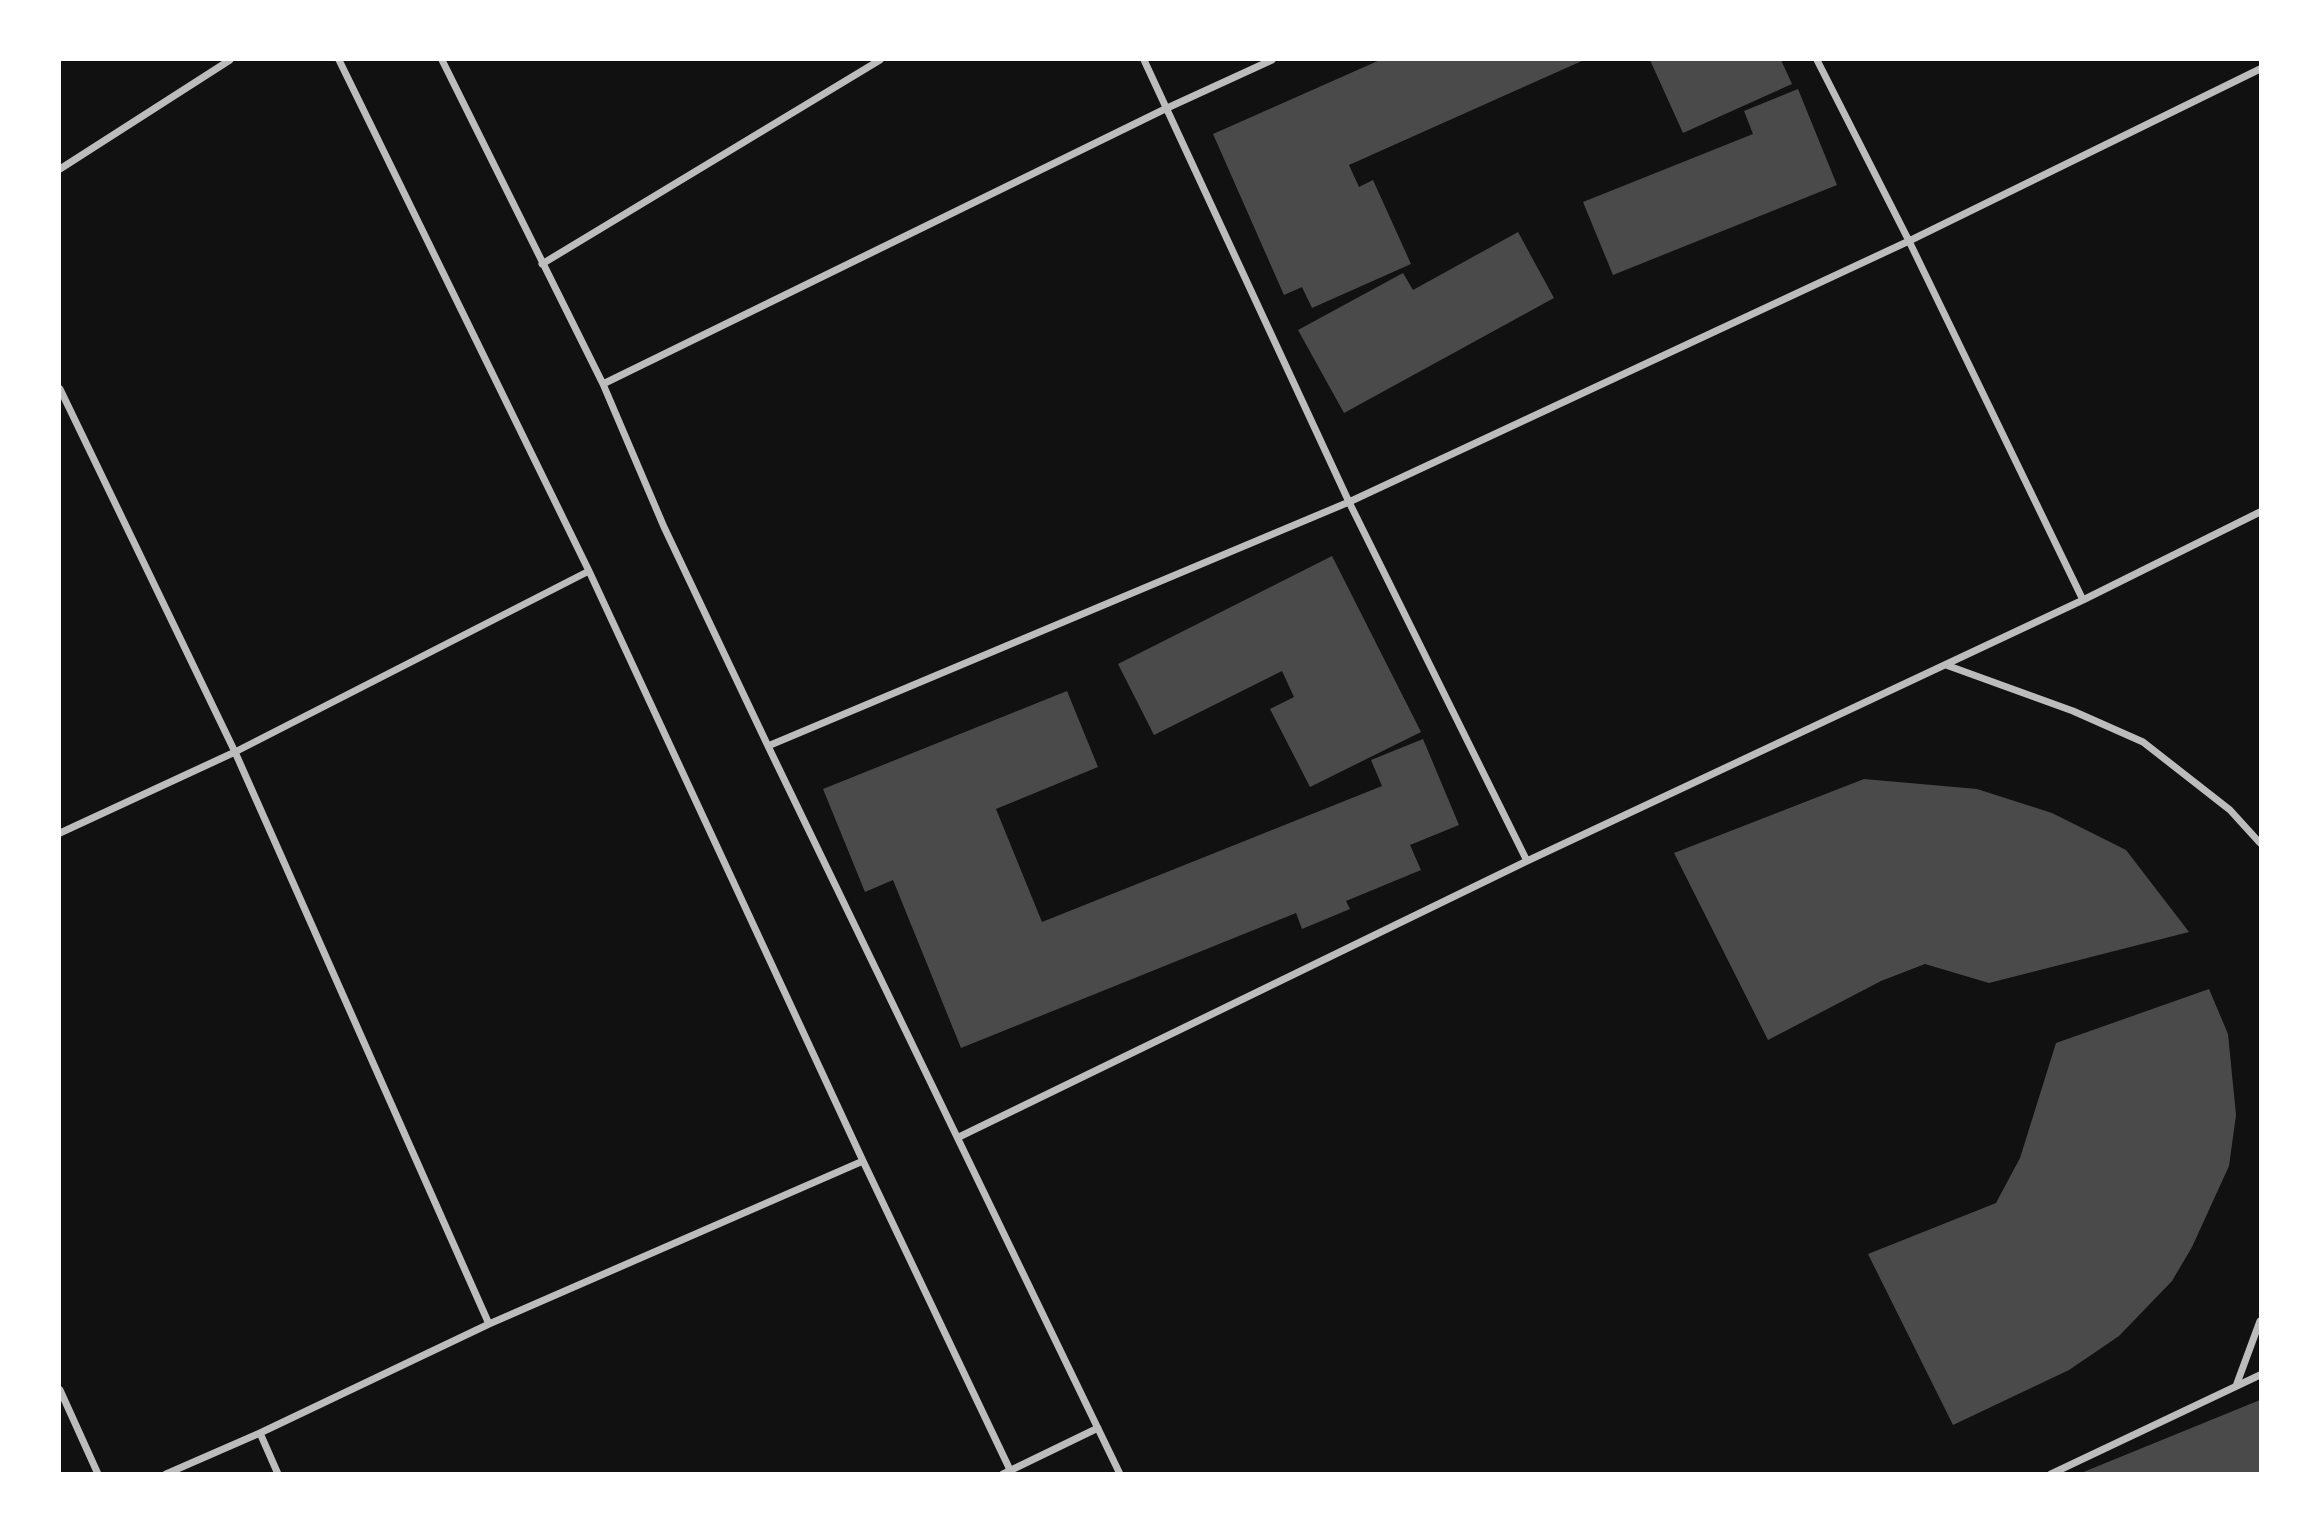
<!DOCTYPE html>
<style>
body{margin:0}
#map{position:relative;width:2320px;height:1533px;overflow:hidden;background:#111;font-family:Arial,sans-serif}
canvas{display:block}
.frame{position:absolute;inset:0;border:61px solid #fff;pointer-events:none}
</style>
<div id="map">
<canvas width="2320" height="1533"></canvas>
<div class="frame"></div>
</div>
<script>
const context = document.querySelector('canvas').getContext('2d');
context.lineJoin = 'round';
function fill(path, color) { context.fillStyle = color; context.fill(path, 'evenodd'); }
function strokePath(path, color, width, dash) { context.strokeStyle = color; context.lineWidth = width; context.lineCap = dash ? 'butt' : 'round'; context.setLineDash(dash || []); context.stroke(path); }
const building = new Path2D(`
 M1380,60H1584L1349,165L1359,187L1373,180L1411,264L1312,308L1302,287L1284,295L1213,134Z
 M1650,60H1781L1792,84L1683,133Z
 M1798,89L1837,185L1613,275L1583,202L1753,134L1744,111Z
 M1518,232L1554,298L1344,413L1298,330L1403,273L1413,290Z
 M1332,556L1421,732L1310,787L1270,709L1294,697L1282,671L1154,735L1118,664Z
 M1067,691L1098,767L996,809L1042,922L1382,786L1371,760L1423,739L1459,825L1410,845L1421,870L1346,901L1350,909L1302,929L1296,913L961,1048L893,880L865,892L823,789Z
 M1864,779L1977,789L2052,813L2126,850L2189,932L1989,983L1925,964L1881,981L1768,1040L1674,853Z
 M2209,989L2228,1034L2236,1115L2229,1166L2192,1247L2172,1281L2119,1336L2069,1370L1953,1425L1868,1254L1996,1203L2020,1158L2056,1043Z
 M2260,1400V1474H2081V1473Z`);
const minor = new Path2D(`
 M339,60L589,571L863,1161L1012,1474
 M442,60L603,384L664,527L768,746L1120,1474
 M1144,60L1349,502L1527,861
 M1817,60L1909,241L2083,600
 M60,169L230,60
 M542,264L880,60
 M603,384L1165,109L1272,60
 M60,389L235,752L489,1324
 M1946,665L2073,711L2143,742L2230,810L2260,843
 M768,746L1349,502L1909,241L2260,69
 M60,833L235,752L589,571
 M959,1137L1527,861L2083,600L2260,512
 M2236,1386L2260,1321
 M60,1390L98,1474
 M260,1433L278,1474
 M166,1474L260,1433L489,1324L863,1161
 M1003,1474L1098,1428
 M2051,1474L2260,1375`);
fill(building, '#4a4a4a');
strokePath(minor, '#bcbcbc', 7);
</script>
